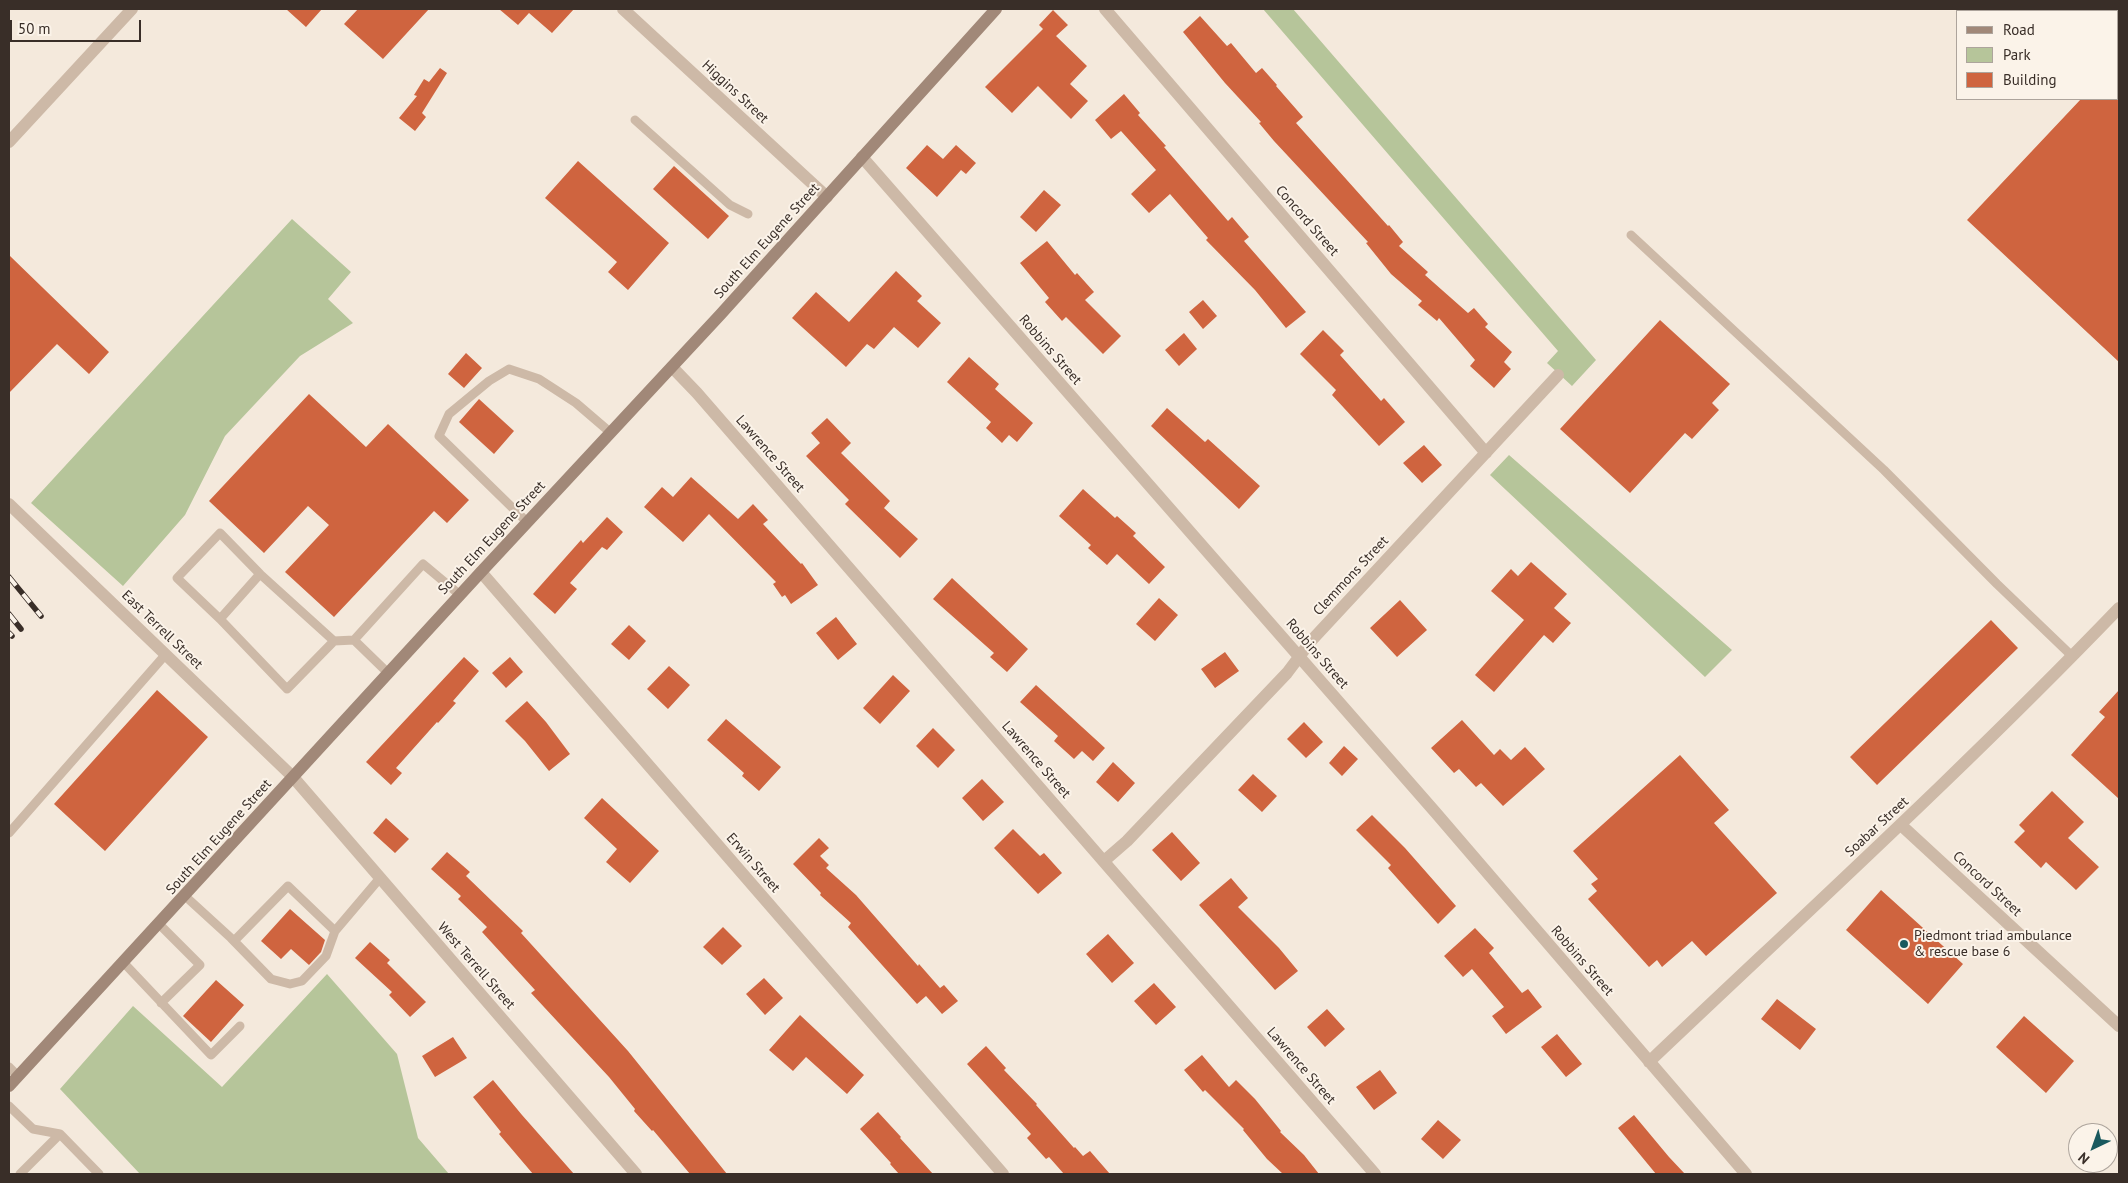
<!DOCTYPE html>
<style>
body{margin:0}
#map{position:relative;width:2128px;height:1183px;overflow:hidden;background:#f4e9dc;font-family:"PT Sans",sans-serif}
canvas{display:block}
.frame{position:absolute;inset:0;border:10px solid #392e28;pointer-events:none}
.legend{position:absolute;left:1956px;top:10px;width:162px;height:90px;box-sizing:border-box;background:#fbf3e9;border:1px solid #ada49c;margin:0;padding:6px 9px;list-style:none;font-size:15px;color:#392e28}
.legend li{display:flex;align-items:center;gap:10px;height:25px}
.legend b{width:25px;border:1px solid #ada49c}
.north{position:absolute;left:2068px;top:1123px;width:50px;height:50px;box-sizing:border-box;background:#fbf3e9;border:1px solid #ada49c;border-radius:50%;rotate:222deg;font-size:14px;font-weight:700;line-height:20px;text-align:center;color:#392e28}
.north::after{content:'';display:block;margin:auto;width:18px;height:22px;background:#1a595e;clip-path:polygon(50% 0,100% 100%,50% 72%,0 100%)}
.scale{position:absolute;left:10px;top:20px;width:131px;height:22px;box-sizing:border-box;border:2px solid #392e28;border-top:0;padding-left:6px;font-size:15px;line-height:18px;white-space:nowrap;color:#392e28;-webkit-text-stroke:4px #fbf3e9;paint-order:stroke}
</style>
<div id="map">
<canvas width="2128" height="1183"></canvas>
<div class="frame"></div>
<ul class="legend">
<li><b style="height:6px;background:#a18878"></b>Road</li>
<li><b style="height:14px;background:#b6c59a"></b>Park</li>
<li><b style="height:14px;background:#cf643f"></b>Building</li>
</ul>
<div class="north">N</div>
<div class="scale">50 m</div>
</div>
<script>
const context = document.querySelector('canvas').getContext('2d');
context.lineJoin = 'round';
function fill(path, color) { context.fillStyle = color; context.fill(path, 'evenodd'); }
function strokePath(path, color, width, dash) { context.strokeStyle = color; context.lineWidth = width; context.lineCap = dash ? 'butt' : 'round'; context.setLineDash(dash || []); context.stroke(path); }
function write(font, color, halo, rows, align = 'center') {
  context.font = font + ' "PT Sans",sans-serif'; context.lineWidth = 4; context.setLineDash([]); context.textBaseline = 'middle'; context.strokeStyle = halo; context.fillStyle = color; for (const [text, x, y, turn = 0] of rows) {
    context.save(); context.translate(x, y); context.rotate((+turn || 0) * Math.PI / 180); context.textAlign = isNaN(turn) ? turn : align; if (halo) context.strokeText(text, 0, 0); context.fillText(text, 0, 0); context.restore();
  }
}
const green = new Path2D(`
 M1263,9H1293L1596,360L1572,386L1547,363L1558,351Z
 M292,219L351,272L328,299L353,323L300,356L225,436L185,515L123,586L31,503Z
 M1509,455L1732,650L1705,677L1490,475Z
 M327,974L397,1054L418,1138L449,1174H140L60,1089L133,1006L222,1087Z`);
const building = new Path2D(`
 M286,9H322L306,27Z
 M358,9H429L383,59L344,24Z
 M499,9H574L552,33L529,13L518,25Z
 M1053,10L1068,25L1056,36L1087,66L1070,84L1088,101L1071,119L1038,86L1012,113L985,87L1043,29L1039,25Z
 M1200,16L1227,46L1231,43L1256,73L1262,68L1277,85L1276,86L1303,117L1296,123L1388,226L1389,225L1403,242L1399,246L1428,272L1425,275L1468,313L1474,308L1488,324L1485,327L1512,352L1504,362L1511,369L1494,388L1470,366L1475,360L1439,318L1437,321L1418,305L1422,301L1391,274L1366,243L1368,242L1274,141L1259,123L1261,122L1225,83L1183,32Z
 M440,68L447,73L422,113L426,117L415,131L399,118L417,96L414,95L424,79L429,82Z
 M1124,94L1140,113L1138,115L1166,146L1164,147L1228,221L1232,217L1249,237L1244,241L1306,312L1286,328L1255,290L1206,240L1208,238L1170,194L1149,213L1131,194L1156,170L1121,131L1111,139L1095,120Z
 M2081,99H2119V362L1967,220Z
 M927,145L943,159L956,145L976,163L966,174L961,170L937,197L906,168Z
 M578,161L669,243L628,290L608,272L617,262L545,198Z
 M674,166L729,216L708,239L653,189Z
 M1044,190L1061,205L1036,232L1020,217Z
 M1047,241L1075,275L1077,273L1094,292L1085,300L1121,336L1103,354L1066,317L1062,321L1045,302L1049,298L1020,263Z
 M9,255L109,352L89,374L57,344L9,393Z
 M896,271L922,296L917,301L941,323L918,348L894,327L874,349L867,344L846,367L792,318L816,292L849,322Z
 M1203,300L1217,316L1203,329L1189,312Z
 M1660,320L1730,384L1712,403L1719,410L1692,439L1685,433L1630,493L1560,429Z
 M1323,330L1344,351L1340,355L1381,401L1384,398L1405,422L1379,446L1332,395L1336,390L1300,354Z
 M1184,333L1197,349L1179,366L1165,350Z
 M466,353L482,368L464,388L448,374Z
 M969,357L999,384L995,389L1033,423L1017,442L1009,435L1002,443L986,428L991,422L947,382Z
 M309,394L366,447L388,424L469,500L447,523L434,511L334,617L285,572L329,525L308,506L264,553L209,501Z
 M479,399L514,431L494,454L459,422Z
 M1167,408L1205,442L1208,439L1260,486L1239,509L1151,426Z
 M827,418L851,443L841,453L890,501L884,508L918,539L900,558L845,504L849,500L806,456L820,443L811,433Z
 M1424,445L1442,465L1422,483L1403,463Z
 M691,477L738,519L753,504L768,520L763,524L801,564L802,563L818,585L791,604L785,595L782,597L773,584L776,582L709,514L683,542L644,507L662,487L673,497Z
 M1083,489L1115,518L1117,516L1136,533L1133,536L1165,567L1149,584L1117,554L1107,565L1088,548L1091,545L1059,516Z
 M607,517L623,532L607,550L602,547L570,583L577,589L555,614L533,594L581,540L583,543Z
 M1531,562L1567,594L1554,608L1571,623L1553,643L1544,635L1494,692L1475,675L1524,620L1491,591L1511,569L1518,576Z
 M952,578L1028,649L1007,672L990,657L994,653L933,599Z
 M1159,598L1178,615L1155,641L1136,624Z
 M1400,600L1427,630L1397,657L1370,628Z
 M836,617L857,644L838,660L816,633Z
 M1991,620L2018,648L1877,785L1850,757Z
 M629,625L646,641L629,660L611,644Z
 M1225,652L1239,671L1215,688L1201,669Z
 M464,657L479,671L453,701L456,703L438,723L437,722L396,768L402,773L391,785L366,762Z
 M510,657L523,672L506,688L492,673Z
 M669,666L690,685L668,709L647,689Z
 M893,675L910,691L880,724L863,708Z
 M1036,685L1105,748L1093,761L1082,751L1074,759L1054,741L1058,736L1020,702Z
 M157,690L208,737L105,851L54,804Z
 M2119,690V799L2071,755L2105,717L2099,712Z
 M527,701L546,722L570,754L549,771L525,741L505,721Z
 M726,719L781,767L759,791L742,776L744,773L707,740Z
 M1462,720L1494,755L1500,749L1511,760L1525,747L1545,769L1503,806L1481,783L1476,787L1459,769L1454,773L1431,748Z
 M1304,722L1323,742L1306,758L1287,739Z
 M933,728L955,750L938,768L916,746Z
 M1344,746L1358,759L1342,776L1329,763Z
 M1680,755L1729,810L1714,823L1777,893L1706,956L1692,941L1662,967L1657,960L1649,967L1588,899L1597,891L1591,884L1598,879L1573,851Z
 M1113,762L1135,783L1118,802L1096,782Z
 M1253,774L1277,796L1262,812L1238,790Z
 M982,779L1004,802L983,821L962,798Z
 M2052,791L2084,822L2068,838L2099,867L2076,890L2046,862L2041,868L2014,842L2025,831L2019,825Z
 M602,798L659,851L630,883L606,862L617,849L584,818Z
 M1372,815L1405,848L1456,906L1438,924L1388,868L1391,865L1356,830Z
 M386,818L409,839L395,853L373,833Z
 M1013,829L1040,856L1044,853L1062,873L1038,894L994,848Z
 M1172,832L1200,863L1181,881L1152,850Z
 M819,838L829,848L820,856L829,865L826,868L856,895L918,966L919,964L940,988L944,985L958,1001L942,1014L926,996L917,1004L848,927L851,923L820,895L821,893L793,864Z
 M447,852L470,872L466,876L523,931L521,933L628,1051L727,1174H690L653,1130L652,1131L634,1111L635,1109L609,1077L531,993L535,990L482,932L487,927L458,899L461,896L431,869Z
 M1231,878L1248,898L1238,907L1279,948L1298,971L1275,990L1199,905Z
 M1881,890L1963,964L1928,1004L1846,930Z
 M290,909L325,940L321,952L309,965L291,949L281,959L261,941Z
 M723,927L742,946L722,965L703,947Z
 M1475,928L1494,948L1489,953L1522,993L1528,989L1542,1007L1506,1034L1492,1016L1504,1007L1472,969L1463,977L1444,956Z
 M1108,934L1134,963L1112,983L1086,954Z
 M370,942L390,960L387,963L426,1002L410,1017L389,995L392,992L355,958Z
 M764,978L783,998L765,1015L746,994Z
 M216,980L244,1005L211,1042L183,1016Z
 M1154,983L1176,1007L1156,1025L1134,1001Z
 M1777,999L1816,1029L1800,1050L1761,1019Z
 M1327,1009L1345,1029L1325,1047L1307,1027Z
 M800,1015L864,1075L847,1094L806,1057L793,1071L769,1050Z
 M2024,1016L2074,1061L2046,1093L1996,1047Z
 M1557,1034L1582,1064L1566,1077L1541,1047Z
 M453,1037L467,1058L435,1077L422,1056Z
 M986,1046L1006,1068L1004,1070L1037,1104L1036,1105L1074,1148L1075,1147L1083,1156L1090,1151L1110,1174H1064L1049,1157L1046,1159L1027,1138L1031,1134L967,1064Z
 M1202,1055L1229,1087L1236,1080L1255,1099L1281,1131L1280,1132L1304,1155L1319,1174H1283L1267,1159L1243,1130L1244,1129L1205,1090L1203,1092L1184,1070Z
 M1380,1070L1397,1093L1374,1110L1356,1087Z
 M493,1080L522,1115L574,1174H533L499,1134L501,1132L473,1097Z
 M878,1112L901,1137L900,1138L933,1174H899L890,1164L891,1163L860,1129Z
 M1634,1115L1669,1157L1685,1174H1656L1618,1128Z
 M1438,1120L1461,1140L1443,1159L1421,1139Z`);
const service = new Path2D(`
 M635,120L730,205L748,214
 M1631,235L1884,470L1997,584L2073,657
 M527,522L439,436L449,414L489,381L509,369L539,379L576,403L611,433
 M220,619L177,578L220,533L260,574
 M354,640L388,673
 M334,641L287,689L220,619L260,574L334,641L354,640L423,564L460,595
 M9,833L166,654
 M185,896L231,938L271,979L290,984L302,981L326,956L335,931L380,878
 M159,924L200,965L161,1003
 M234,941L288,886L335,931
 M123,962L211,1055L240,1026
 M9,1067L18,1076
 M9,1106L33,1129L60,1134L99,1174
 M20,1174L60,1134`);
const minor = new Path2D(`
 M623,9L827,197
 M1105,9L1486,453
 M9,142L132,9
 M862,157L1436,813L1746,1174
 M672,367L697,393L1375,1174
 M9,504L293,777L636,1174
 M481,572L1003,1174
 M1901,825L2119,1026
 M1104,861L1127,841L1287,673L1311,641L1558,375
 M1649,1062C1807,912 1968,765 2119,608`);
const secondary = new Path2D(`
 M9,1086L481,572L720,315L996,9`);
const rail = new Path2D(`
 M9,577L41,616
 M9,614L21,629
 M9,633L12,636`);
const markers = [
 [1904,944,5,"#1a595e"]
];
const streetNames = [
 ["Higgins Street",735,92,43],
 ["Concord Street",1307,221,49],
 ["South Elm Eugene Street",767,241,-48],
 ["Robbins Street",1050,350,49],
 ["Lawrence Street",770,454,49],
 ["South Elm Eugene Street",492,538,-47],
 ["Clemmons Street",1351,576,-47],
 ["East Terrell Street",162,630,44],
 ["Robbins Street",1317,654,49],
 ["Lawrence Street",1036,760,49],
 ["Soabar Street",1877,827,-43],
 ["South Elm Eugene Street",219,837,-48],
 ["Erwin Street",753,863,49],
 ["Concord Street",1987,884,43],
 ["Robbins Street",1582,961,49],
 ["West Terrell Street",476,966,49],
 ["Lawrence Street",1301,1066,49]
];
const poiNames = [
 ["Piedmont triad ambulance",1914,936],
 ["& rescue base 6",1914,952]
];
fill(green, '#b6c59a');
fill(building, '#cf643f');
strokePath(service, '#cdb9a7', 9);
strokePath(minor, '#cdb9a7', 12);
strokePath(secondary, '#a18878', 12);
strokePath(rail, '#392e28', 5.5);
strokePath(rail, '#fbf3e9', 4, [11]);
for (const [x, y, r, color] of markers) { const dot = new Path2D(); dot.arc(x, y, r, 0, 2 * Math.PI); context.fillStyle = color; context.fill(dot); strokePath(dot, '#fbf3e9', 2); }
write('14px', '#392e28', '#fbf3e9', streetNames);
write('14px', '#392e28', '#fbf3e9', poiNames, 'left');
</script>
